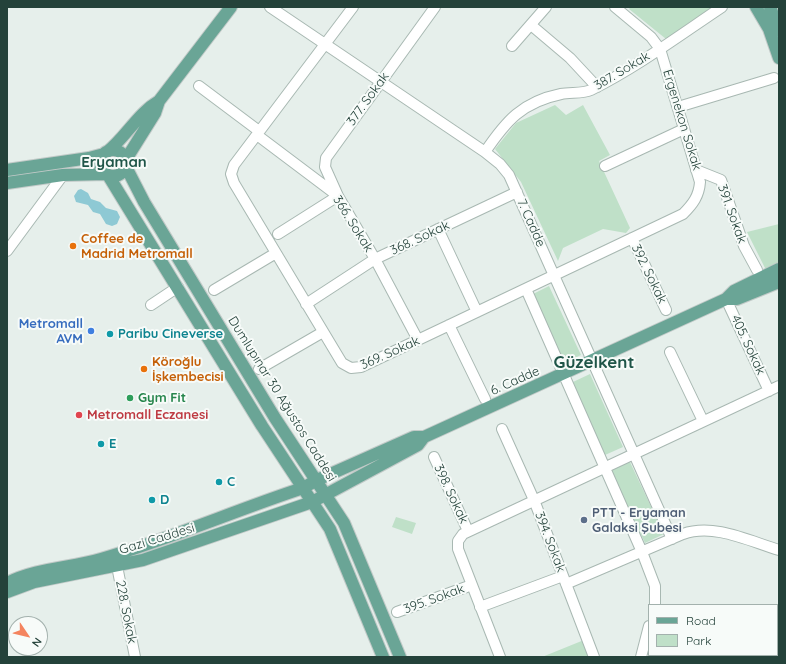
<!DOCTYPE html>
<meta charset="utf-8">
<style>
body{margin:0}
#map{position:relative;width:786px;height:664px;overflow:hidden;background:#e6efeb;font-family:Quicksand,sans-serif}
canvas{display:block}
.frame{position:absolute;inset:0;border:8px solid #24423a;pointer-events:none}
.legend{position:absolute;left:648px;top:604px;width:130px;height:52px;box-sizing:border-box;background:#f7fbf9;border:1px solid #a3b1ad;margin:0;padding:5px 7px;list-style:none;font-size:12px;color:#24423a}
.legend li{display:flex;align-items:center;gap:8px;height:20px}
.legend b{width:20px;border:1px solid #a3b1ad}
.north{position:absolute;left:8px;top:616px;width:40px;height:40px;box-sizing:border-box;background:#f7fbf9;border:1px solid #a3b1ad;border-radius:50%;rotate:125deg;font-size:11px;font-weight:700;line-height:16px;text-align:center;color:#24423a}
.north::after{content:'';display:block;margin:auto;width:14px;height:18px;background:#f4845f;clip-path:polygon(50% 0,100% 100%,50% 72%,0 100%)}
</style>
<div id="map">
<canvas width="786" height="664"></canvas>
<div class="frame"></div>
<ul class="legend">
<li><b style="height:5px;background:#6aa596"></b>Road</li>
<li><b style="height:11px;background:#bfe0c8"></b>Park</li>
</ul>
<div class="north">N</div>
</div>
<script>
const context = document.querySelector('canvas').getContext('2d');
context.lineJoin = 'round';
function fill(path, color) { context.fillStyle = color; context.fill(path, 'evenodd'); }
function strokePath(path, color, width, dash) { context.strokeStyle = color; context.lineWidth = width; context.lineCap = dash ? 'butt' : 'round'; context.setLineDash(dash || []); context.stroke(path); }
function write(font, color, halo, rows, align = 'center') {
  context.font = font + ' Quicksand,sans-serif'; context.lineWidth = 4; context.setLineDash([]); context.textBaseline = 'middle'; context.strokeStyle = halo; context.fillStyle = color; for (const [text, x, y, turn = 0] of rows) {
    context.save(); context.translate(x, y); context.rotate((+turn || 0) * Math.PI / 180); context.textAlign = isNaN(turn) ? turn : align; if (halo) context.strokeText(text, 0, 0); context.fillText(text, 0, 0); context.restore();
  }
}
const green = new Path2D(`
 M631,7H712L666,39L629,9Z
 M555,105L566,115L583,105L610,155L599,161L630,228L626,233L603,229L563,248L558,261L521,182L495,149L516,123Z
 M779,224V265L767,272L747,232Z
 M549,286L581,355L564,363L533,294Z
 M590,374L623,447L605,455L573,382Z
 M629,460L664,534L645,543L610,469Z
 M396,517L416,523L412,534L392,527Z
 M584,640L591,657H542Z`);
const water = new Path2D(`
 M81,189L88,193L91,199L100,202L106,208L117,211L120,217L117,224L112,226L106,224L100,214L93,212L88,205L76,202L74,196L78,190Z`);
const minor = new Path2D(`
 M270,7L485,152L500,164L509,175L672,539
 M353,7L234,165L231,174L234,183L342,363L351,368L361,367L683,214C693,204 699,196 700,182L660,49L651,37L615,7
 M531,25L570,58L597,87
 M512,46L546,7
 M199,86L259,131
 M678,107L774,78
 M257,135L338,196L375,259L418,340
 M485,152C506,121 522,102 561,94C570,92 583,94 591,90C637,67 680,35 722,7
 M605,166L684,129
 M696,170L721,180L744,246L757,270
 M438,229L477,312
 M278,234L338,196L325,167L326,158L435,7
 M632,238L666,310
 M7,251L63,175
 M526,289L642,552L655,586V605
 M214,290L276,253
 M726,299L769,391
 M306,304L375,259L517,192
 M151,305L178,287
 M449,325L485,399
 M670,352L703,421
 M259,369L323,332
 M502,429L534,500L594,657
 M434,457L468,531
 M117,566L135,657
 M566,584L683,534C714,523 749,541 779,550
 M480,607L563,576
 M397,612L472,585
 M500,657L458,549V541L463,534L779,386
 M641,657L649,626`);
const major = new Path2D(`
 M756,7L769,29L779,58
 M770,7L779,30
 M100 163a13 13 0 1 1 26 0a13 13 0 1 1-26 0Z
 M107,152C126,137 138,113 159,101
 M125,161L155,113L159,101L231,7
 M125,165L144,202L275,418L344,523L400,657
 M7,170L89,158L104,154
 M108,175L262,426L330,529L383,657
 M7,183L63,175L107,174
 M779,269L734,291L726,299H737L779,282
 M424,437L726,299
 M7,583C37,568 70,568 101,559C170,539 236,510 303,488L317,480L414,437H424L418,445L312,502L143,560L34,582L7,592`);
const markers = [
 [73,246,4,"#e8710a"],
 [91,331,4,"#3f7fe0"],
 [110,334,4,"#0f9aa8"],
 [144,369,4,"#e8710a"],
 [130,398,4,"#2e9e5b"],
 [79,415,4,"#e0444e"],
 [101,444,4,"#0f9aa8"],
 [219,482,4,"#0f9aa8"],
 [152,500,4,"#0f9aa8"],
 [584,520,4,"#5c6f8a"]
];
const streetNames = [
 ["387. Sokak",622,71,-31],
 ["377. Sokak",368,99,-54],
 ["Ergenekon Sokak",682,120,73],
 ["391. Sokak",732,214,70],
 ["7. Cadde",531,223,66],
 ["366. Sokak",353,224,58],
 ["368. Sokak",420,238,-25],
 ["392. Sokak",649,274,64],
 ["405. Sokak",748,345,65],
 ["369. Sokak",390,353,-24],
 ["6. Cadde",515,381,-24],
 ["Dumlupınar 30 Ağustos Caddesi",282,399,58],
 ["398. Sokak",451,494,65],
 ["Gazi Caddesi",157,539,-17],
 ["394. Sokak",550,542,69],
 ["395. Sokak",434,599,-20],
 ["228. Sokak",126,612,79]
];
const foodNames = [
 ["Coffee de",81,239],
 ["Madrid Metromall",81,254],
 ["Köroğlu",152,362],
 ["İşkembecisi",152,377]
];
const shopNames = [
 ["Metromall",83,324],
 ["AVM",83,339]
];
const cultureNames = [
 ["Paribu Cineverse",118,334],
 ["E",109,444],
 ["C",227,482],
 ["D",160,500]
];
const leisureNames = [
 ["Gym Fit",138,398]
];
const healthNames = [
 ["Metromall Eczanesi",87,415]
];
const serviceNames = [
 ["PTT - Eryaman",592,513],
 ["Galaksi Şubesi",592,528]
];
const quarterNames = [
 ["Eryaman",114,162]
];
const districtNames = [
 ["Güzelkent",594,363]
];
fill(green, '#bfe0c8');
fill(water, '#8ec9d4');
strokePath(minor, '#a8b8b2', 12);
strokePath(major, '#c2cac8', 14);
strokePath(minor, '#fff', 10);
strokePath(major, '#6aa596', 12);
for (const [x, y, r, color] of markers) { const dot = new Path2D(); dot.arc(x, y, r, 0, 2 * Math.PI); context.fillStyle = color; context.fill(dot); strokePath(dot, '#f7fbf9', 1.5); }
write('13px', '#24423a', '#f7fbf9', streetNames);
write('bold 13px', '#c56008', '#f7fbf9', foodNames, 'left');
write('bold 13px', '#366cbe', '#f7fbf9', shopNames, 'right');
write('bold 13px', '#0d838f', '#f7fbf9', cultureNames, 'left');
write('bold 13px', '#27864d', '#f7fbf9', leisureNames, 'left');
write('bold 13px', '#be3a42', '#f7fbf9', healthNames, 'left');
write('bold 13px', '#4e5e75', '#f7fbf9', serviceNames, 'left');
write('bold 15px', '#1f5548', '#f7fbf9', quarterNames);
write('bold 17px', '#1f5548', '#f7fbf9', districtNames);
</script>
